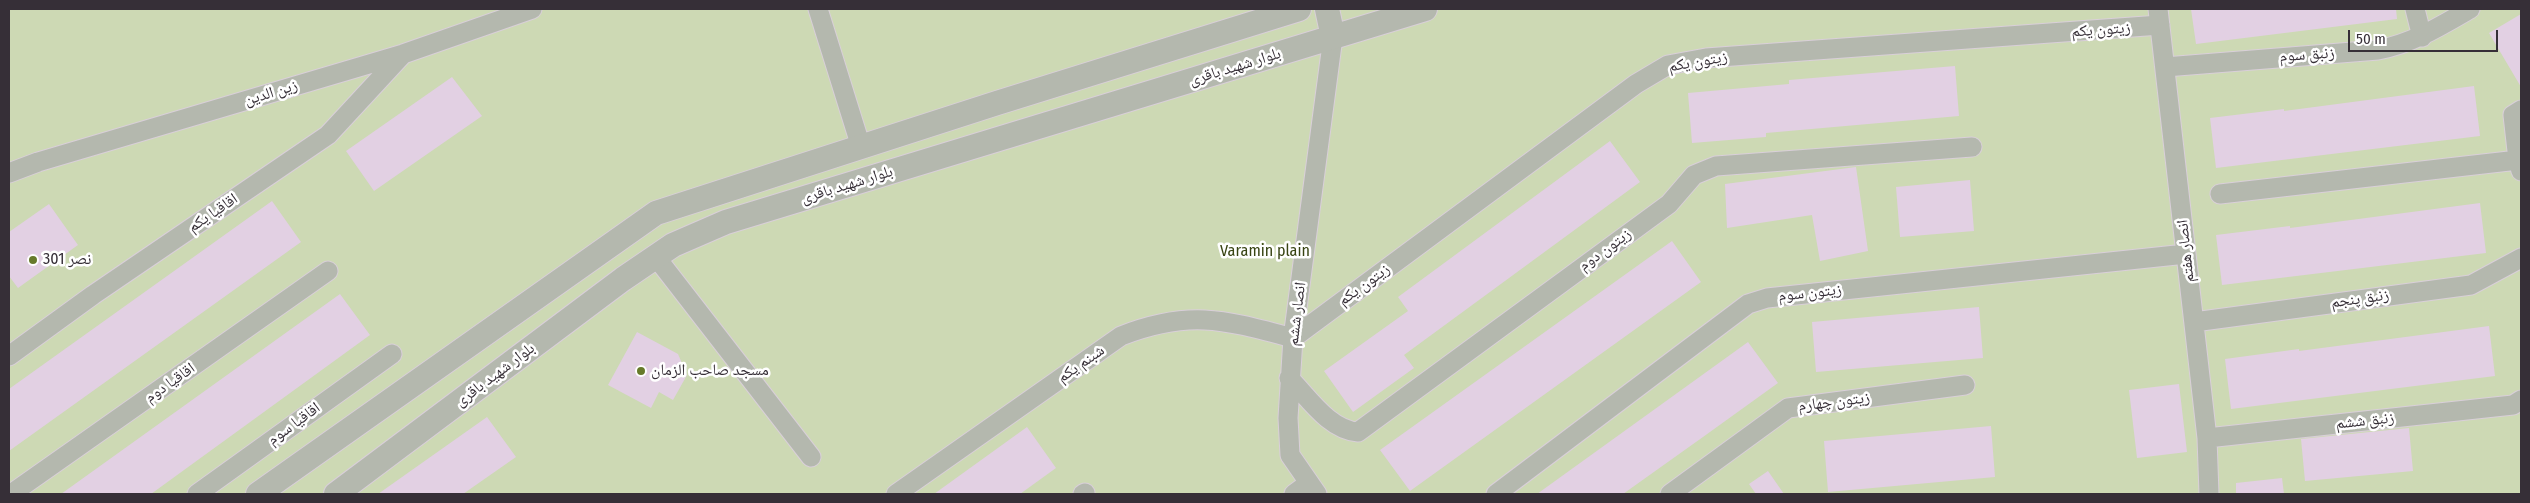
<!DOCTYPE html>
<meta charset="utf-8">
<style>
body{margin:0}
#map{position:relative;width:2530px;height:503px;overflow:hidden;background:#fdf2fd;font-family:"Fira Sans Condensed",sans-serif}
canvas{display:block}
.frame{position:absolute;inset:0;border:10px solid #362f37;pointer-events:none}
.scale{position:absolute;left:2348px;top:30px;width:150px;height:22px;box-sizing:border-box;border:2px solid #362f37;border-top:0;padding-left:6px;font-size:15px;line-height:18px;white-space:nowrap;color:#362f37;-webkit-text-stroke:4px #fff;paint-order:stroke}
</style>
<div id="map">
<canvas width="2530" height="503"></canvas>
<div class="frame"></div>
<div class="scale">50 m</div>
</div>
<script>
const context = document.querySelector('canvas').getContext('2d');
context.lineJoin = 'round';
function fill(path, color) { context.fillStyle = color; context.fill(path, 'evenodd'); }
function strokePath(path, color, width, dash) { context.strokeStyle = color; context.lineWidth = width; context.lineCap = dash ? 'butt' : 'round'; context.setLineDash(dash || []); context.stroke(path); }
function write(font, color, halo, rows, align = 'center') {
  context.font = font + ' "Fira Sans Condensed","Noto Naskh Arabic",sans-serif'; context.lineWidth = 5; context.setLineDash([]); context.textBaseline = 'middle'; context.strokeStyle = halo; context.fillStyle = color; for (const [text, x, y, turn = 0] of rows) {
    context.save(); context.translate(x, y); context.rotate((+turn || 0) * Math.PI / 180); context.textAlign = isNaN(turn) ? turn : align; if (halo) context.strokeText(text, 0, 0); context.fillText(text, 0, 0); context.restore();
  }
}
const green = new Path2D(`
 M9,9H2521V494H9Z`);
const building = new Path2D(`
 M2191,9H2396L2397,19L2196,44Z
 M2521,14V87L2489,33Z
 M1955,66L1959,116L1766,133V137L1692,143L1688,93L1789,84V80Z
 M452,77L482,116L374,191L346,151Z
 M2474,86L2480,136L2216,168L2210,118L2284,109V111Z
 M1610,141L1640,182L1404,355L1414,368L1353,412L1324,371L1408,311L1398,297Z
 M1856,167L1868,251L1820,261L1812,215L1727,228L1725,184Z
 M1970,180L1974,231L1900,237L1896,187Z
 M272,201L301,242L9,451V389Z
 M2480,203L2486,253L2222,285L2216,235L2290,226V228Z
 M49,204L78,245L18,288L9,276V232Z
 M1672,241L1701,282L1410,491L1380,450Z
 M340,294L370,335L151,494H61Z
 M1979,307L1983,358L1816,372L1812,322Z
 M2489,326L2495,376L2231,409L2225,359L2299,349V351Z
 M637,332L678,354L687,375L673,400L659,392L651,408L608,385Z
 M1748,342L1778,383L1703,437L1623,494H1537Z
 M2179,384L2187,452L2137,458L2129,390Z
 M487,417L516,457L463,494H378Z
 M1991,426L1995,477L1828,492L1824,441Z
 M1027,427L1056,468L1020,494H934Z
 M2409,428L2413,471L2305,481L2301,439Z
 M1768,471L1784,494H1756L1749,484Z
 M2282,478L2284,494H2236V483Z`);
const minor = new Path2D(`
 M818,9L861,147
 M2158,9L2207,438L2209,494
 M2415,9L2422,37
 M2165,67L2378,50C2413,43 2439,27 2470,9
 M2518,160L2513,115L2521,110
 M9,173L38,162L403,54L532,9
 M2220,194L2518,160L2521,171
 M656,257L811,457
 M2194,322L2471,285L2521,258
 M9,356L93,295L328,135L402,55
 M1289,378C1308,397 1329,430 1358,432L1669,204L1694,175L1716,166L1972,147
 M2207,438L2513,405L2521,400
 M11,494L328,271
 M197,494L392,354
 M896,494L1121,336C1190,309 1225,320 1293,338L1636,84L1668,65L1706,58L2160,25
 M1083,494L1085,493
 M1294,494L1309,483
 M1317,494L1290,455L1288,418L1293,338L1333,37
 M1496,494L1748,304L1767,298L2186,254
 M1670,494L1788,408L1965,385`);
const tertiary = new Path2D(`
 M1327,9L1333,37
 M258,494L656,213L997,103L1299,9
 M336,494L623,279L673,245L726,222L1425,9`);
const markers = [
 [33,260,5,"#667a2a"],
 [641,371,5,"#667a2a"]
];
const streetNames = [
 ["زیتون یکم",2101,30,-4],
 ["زنبق سوم",2307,55,-4],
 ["زیتون یکم",1698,62,-10],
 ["بلوار شهید باقری",1235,67,-17],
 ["زین الدین",271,93,-17],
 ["بلوار شهید باقری",847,185,-17],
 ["اقاقیا یکم",213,213,-34],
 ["زیتون دوم",1605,250,-36],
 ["انصار هفتم",2186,251,-96],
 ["زیتون یکم",1364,285,-36],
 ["زیتون سوم",1810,293,-6],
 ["زنبق پنجم",2360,299,-8],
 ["انصار ششم",1297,314,-83],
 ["شبنم یکم",1081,364,-35],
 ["بلوار شهید باقری",495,375,-37],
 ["اقاقیا دوم",170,383,-35],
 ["زیتون چهارم",1834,402,-7],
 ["زنبق ششم",2365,421,-6],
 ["اقاقیا سوم",294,424,-36]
];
const parkNames = [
 ["Varamin plain",1265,252]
];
const poiNames = [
 ["نصر 301",43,260],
 ["مسجد صاحب الزمان",651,371]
];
fill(green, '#cdd9b4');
fill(building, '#e2d0e3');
strokePath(minor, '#d9cfd9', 21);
strokePath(tertiary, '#d9cfd9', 26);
strokePath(minor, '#b4b8ae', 19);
strokePath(tertiary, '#b4b8ae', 24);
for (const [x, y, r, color] of markers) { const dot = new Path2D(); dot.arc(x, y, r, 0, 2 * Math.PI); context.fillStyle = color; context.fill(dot); strokePath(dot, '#fff', 2); }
write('16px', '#362f37', '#fff', streetNames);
write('16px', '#384413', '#fff', parkNames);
write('16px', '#362f37', '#fff', poiNames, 'left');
</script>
